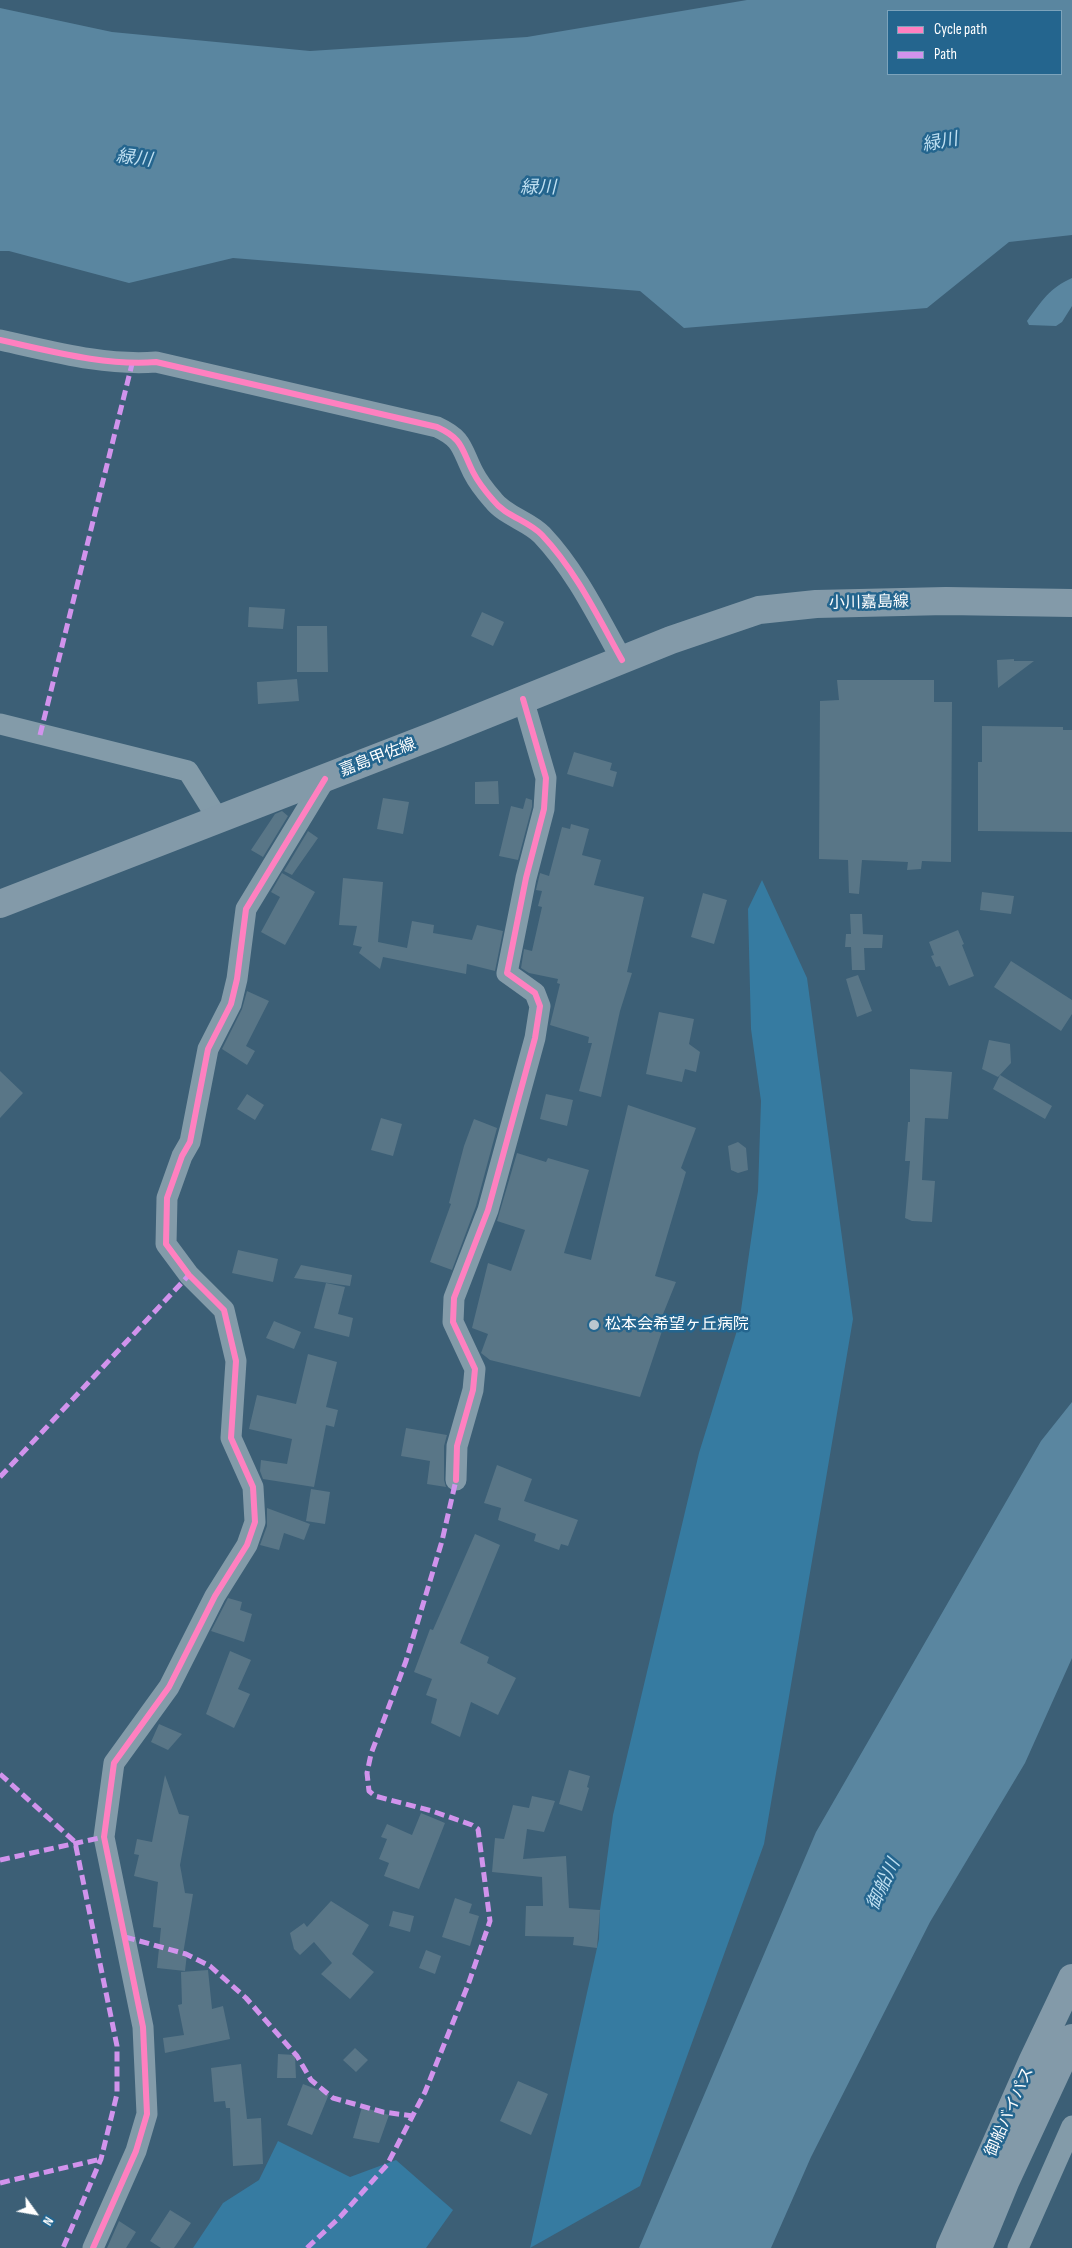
<!DOCTYPE html>
<meta charset="utf-8">
<style>
body{margin:0}
#map{position:relative;width:1072px;height:2248px;overflow:hidden;background:#3c5f76;font-family:"Sofia Sans Condensed",sans-serif}
canvas{display:block}
.legend{position:absolute;left:887px;top:10px;width:175px;height:65px;box-sizing:border-box;background:#24658e;border:1px solid #7ca3bb;margin:0;padding:6px 9px;list-style:none;font-size:15px;color:#fff}
.legend li{display:flex;align-items:center;gap:10px;height:25px}
.legend b{width:25px;border:1px solid #7ca3bb}
.north{position:absolute;left:10px;top:2188px;width:50px;height:50px;-webkit-text-stroke:4px #24658e;paint-order:stroke;rotate:122deg;font-size:14px;font-weight:700;line-height:20px;text-align:center;color:#fff}
.north::after{content:'';display:block;margin:auto;width:18px;height:22px;background:#fff;clip-path:polygon(50% 0,100% 100%,50% 72%,0 100%)}
</style>
<div id="map">
<canvas width="1072" height="2248"></canvas>
<ul class="legend">
<li><b style="height:6px;background:#ff80c0"></b>Cycle path</li>
<li><b style="height:6px;background:#d193ec"></b>Path</li>
</ul>
<div class="north">N</div>
</div>
<script>
const context = document.querySelector('canvas').getContext('2d');
context.lineJoin = 'round';
function fill(path, color) { context.fillStyle = color; context.fill(path, 'evenodd'); }
function strokePath(path, color, width, dash) { context.strokeStyle = color; context.lineWidth = width; context.lineCap = dash ? 'butt' : 'round'; context.setLineDash(dash || []); context.stroke(path); }
function write(font, color, halo, rows, align = 'center') {
  context.font = font + ' "Sofia Sans Condensed","Noto Sans JP",sans-serif'; context.lineWidth = 5; context.setLineDash([]); context.textBaseline = 'middle'; context.strokeStyle = halo; context.fillStyle = color; for (const [text, x, y, turn = 0] of rows) {
    context.save(); context.translate(x, y); context.rotate((+turn || 0) * Math.PI / 180); context.textAlign = isNaN(turn) ? turn : align; if (halo) context.strokeText(text, 0, 0); context.fillText(text, 0, 0); context.restore();
  }
}
const green = new Path2D(`
 M762,880L807,978L853,1319L764,1844L640,2186L530,2248L599,1939L600,1910L613,1815L699,1453L739,1324L758,1191L761,1101L751,1029L748,909Z
 M278,2141L350,2177L396,2160L453,2210L426,2248H193L223,2203L259,2180Z`);
const water = new Path2D(`
 M747,0H1072V235L1009,242L927,308L684,328L640,291L233,258L129,283L9,251H0V8L112,32L310,51L527,37ZM1061,11V74H888V11Z
 M1072,278V306L1062,322L1056,326L1029,325L1027,321C1042,301 1049,288 1072,278Z
 M1072,1402V1658L1025,1763L930,1922L811,2157L771,2248H639L816,1832L1041,1441Z`);
const building = new Path2D(`
 M249,607L285,609L283,629L248,627Z
 M482,612L504,622L493,646L471,636Z
 M297,626H327L328,672H297Z
 M1014,659V661H1034L998,688L997,660Z
 M297,679L299,701L258,704L257,682Z
 M837,680H934V702H952L951,862L922,861L921,869L907,870L908,862L862,860L859,894L849,893L848,860L819,859L820,701L839,700Z
 M982,726L1063,727V730H1072V832L978,831V762H982Z
 M574,752L612,763L610,770L617,772L613,787L567,774Z
 M498,781L499,804H475V782Z
 M383,798L409,802L403,834L377,829Z
 M526,798L532,800V807L518,860L499,856L511,806L523,809Z
 M282,811L288,816L263,857L251,850L275,814Z
 M571,824L589,829L582,855L601,860L594,885L644,897L627,972L632,973L620,1011L601,1097L579,1091L592,1043H588L589,1037L550,1025L560,984L557,983L558,979L529,973L521,968L524,949L532,951L542,907L538,906L542,891L536,890L540,873L549,876L562,827L570,829Z
 M308,831L318,838L292,875L284,871Z
 M282,873L315,892L285,945L261,932L280,897L271,892Z
 M343,878L383,882L378,942L407,948L412,921L434,925L433,933L472,940L477,925L503,931L495,971L467,964L466,974L383,957L380,969L359,953L362,947L353,945L357,926L339,925Z
 M982,892L1014,896L1011,914L980,910Z
 M703,893L727,900L714,944L691,937Z
 M850,914H862L863,934L883,935L882,948H864L865,970H852L851,947H845L846,934H851Z
 M958,930L964,944L962,945L974,976L949,986L940,966L936,967L931,956L934,955L929,942Z
 M1011,961L1072,1000V1014L1061,1031L994,987Z
 M858,975L872,1011L857,1017L846,979Z
 M247,991L269,1001L246,1046L255,1051L247,1065L222,1049L242,1009Z
 M659,1012L694,1019L689,1044L700,1052L696,1072L685,1069L682,1082L646,1074Z
 M989,1040L1010,1044L1011,1063L998,1077L982,1069Z
 M910,1069L952,1072L948,1119L925,1118L922,1180L935,1181L932,1222L912,1221L905,1218L910,1161H905L908,1122H910Z
 M0,1071L23,1093L0,1118Z
 M1000,1075L1052,1106L1045,1119L993,1089Z
 M247,1094L264,1105L255,1120L237,1109Z
 M546,1094L573,1100L567,1126L540,1119Z
 M628,1105L696,1128L681,1168L686,1172L655,1276L676,1282L657,1329L662,1331L640,1397L490,1360L481,1353L488,1334L472,1328L488,1263L511,1271L525,1230L497,1221L517,1153L546,1162L548,1158L589,1170L564,1253L591,1260Z
 M381,1118L402,1124L393,1156L371,1150Z
 M474,1119L497,1128L476,1206L452,1270L430,1262L451,1204L449,1203L464,1146Z
 M738,1142L746,1148L748,1170L738,1173L731,1170L728,1146Z
 M238,1250L278,1259L273,1282L232,1273Z
 M301,1265L352,1275L350,1286L294,1278Z
 M326,1283L345,1287L338,1314L353,1318L349,1337L314,1328Z
 M274,1321L301,1332L294,1349L266,1338Z
 M308,1354L337,1362L326,1407L338,1410L334,1427L326,1425L314,1487L263,1479L260,1471L261,1460L287,1464L292,1439L249,1429L257,1395L296,1404Z
 M406,1428L447,1435L444,1446V1480L446,1487L427,1484L430,1461L401,1456Z
 M497,1465L532,1479L524,1501L578,1520L568,1546L561,1544L559,1550L534,1541L536,1534L498,1520L501,1508L484,1503Z
 M311,1489L330,1492L325,1524L306,1521Z
 M267,1508L310,1524L304,1540L284,1533L279,1550L260,1545L267,1526Z
 M475,1534L500,1545L460,1643L489,1657L487,1663L516,1678L498,1715L471,1702L460,1737L431,1723L437,1699L426,1695L432,1679L414,1672L430,1629L433,1630Z
 M228,1598L242,1602L240,1610L252,1614L244,1642L211,1631Z
 M230,1651L251,1660L238,1689L250,1694L234,1728L206,1714Z
 M159,1724L182,1734L168,1750L151,1742Z
 M569,1770L590,1776L587,1787L589,1788L582,1811L559,1804Z
 M165,1775L179,1814L189,1816L180,1865L185,1893L193,1894L183,1954H187L185,1971L157,1968L161,1928L153,1927L158,1882L134,1876L139,1855L134,1854L137,1839L152,1842Z
 M532,1796L555,1801L544,1832L527,1829L523,1859L566,1856L569,1908L600,1910L597,1948L573,1945L574,1937L525,1936L526,1906H543L542,1877L492,1872L495,1838L504,1839L513,1805L529,1808Z
 M421,1813L445,1823L419,1889L384,1876L389,1863L379,1859L387,1839L381,1837L387,1824L412,1835Z
 M455,1898L472,1904L469,1913L479,1916L470,1946L442,1937Z
 M331,1901L369,1925L352,1954L374,1972L350,1999L321,1974L332,1963L314,1942L300,1955L294,1949L290,1933L304,1923L307,1927Z
 M393,1911L414,1916L410,1932L389,1926Z
 M426,1950L441,1956L435,1974L419,1968Z
 M208,1970L212,2009L223,2006L230,2039L165,2053L163,2038L184,2035L178,2005L182,2004L181,1972Z
 M355,2048L368,2060L356,2072L343,2060Z
 M278,2054L295,2055L296,2078H277Z
 M241,2064L247,2119L261,2118L263,2164L233,2166L230,2108H226L225,2101L214,2102L211,2068Z
 M518,2081L548,2094L531,2135L500,2121Z
 M303,2084L329,2094L312,2135L287,2125Z
 M362,2107L389,2115L379,2143L353,2138Z
 M170,2210L191,2223L174,2248H161L150,2241Z
 M119,2221L136,2232L126,2248H107Z`);
const minor = new Path2D(`
 M0,340C51,351 104,366 156,362L437,427C463,439 461,448 473,472C478,482 486,492 493,500C505,516 529,521 542,535C576,571 598,617 622,660
 M0,724L188,771L218,819
 M456,1480L457,1446L473,1390L475,1369L453,1322L454,1298L488,1210L535,1038L540,1006L535,993L507,973L526,878L544,809L546,778L523,699
 M93,2248L136,2151L147,2114L143,2027L104,1837L114,1763L169,1687L215,1596L247,1545L255,1522L253,1487L231,1438L236,1361L224,1310L189,1275L166,1244L167,1198L182,1156L190,1142L208,1049L231,1004L237,979L246,909L325,779
 M1018,2248L1072,2126`);
const major = new Path2D(`
 M0,904L438,734L671,640L759,610L816,604L946,601L1072,603`);
const highway = new Path2D(`
 M950,2248L1033,2060L1072,1978
 M978,2248L1006,2180L1072,2038`);
const quiet = new Path2D(`
 M40,735L132,364
 M0,1477L189,1275
 M0,1774L75,1842L117,2046V2094L101,2159L63,2248
 M0,1860L104,1837
 M125,1937L186,1954L210,1966L246,1998L297,2056L311,2080L333,2098L383,2112L413,2116
 M0,2183L101,2159
 M307,2248L340,2217L387,2165L425,2092L468,1985L490,1921L478,1829L472,1825L432,1811L375,1796L369,1791L367,1773L371,1754L406,1661L442,1541L456,1480`);
const cycleway = new Path2D(`
 M0,340C51,351 104,366 156,362L437,427C463,439 461,448 473,472C478,482 486,492 493,500C505,516 529,521 542,535C576,571 598,617 622,660
 M456,1480L457,1446L473,1390L475,1369L453,1322L454,1298L488,1210L535,1038L540,1006L535,993L507,973L526,878L544,809L546,778L523,699
 M93,2248L136,2151L147,2114L143,2027L104,1837L114,1763L169,1687L215,1596L247,1545L255,1522L253,1487L231,1438L236,1361L224,1310L189,1275L166,1244L167,1198L182,1156L190,1142L208,1049L231,1004L237,979L246,909L325,779`);
const markers = [
 [594,1325,6,"#bbc7cf"]
];
const streetNames = [
 ["小川嘉島線",869,603,-1],
 ["嘉島甲佐線",378,758,-21],
 ["御船バイパス",1010,2112,-66]
];
const poiNames = [
 ["松本会希望ヶ丘病院",605,1325]
];
const waterNames = [
 ["緑川",940,143,-11],
 ["緑川",134,159,7],
 ["緑川",538,188],
 ["御船川",884,1885,-65]
];
fill(green, '#367ba1');
fill(water, '#5a86a0');
fill(building, '#597687');
strokePath(minor, '#839ba9', 21);
strokePath(major, '#839aa9', 28);
strokePath(highway, '#839aa9', 28);
strokePath(quiet, '#d193ec', 5, [10, 5]);
strokePath(cycleway, '#ff80c0', 6);
for (const [x, y, r, color] of markers) { const dot = new Path2D(); dot.arc(x, y, r, 0, 2 * Math.PI); context.fillStyle = color; context.fill(dot); strokePath(dot, '#24658e', 2); }
write('16px', '#fff', '#24658e', streetNames);
write('16px', '#fff', '#24658e', poiNames, 'left');
write('italic 18px', '#bfe0f2', '#24658e', waterNames);
</script>
